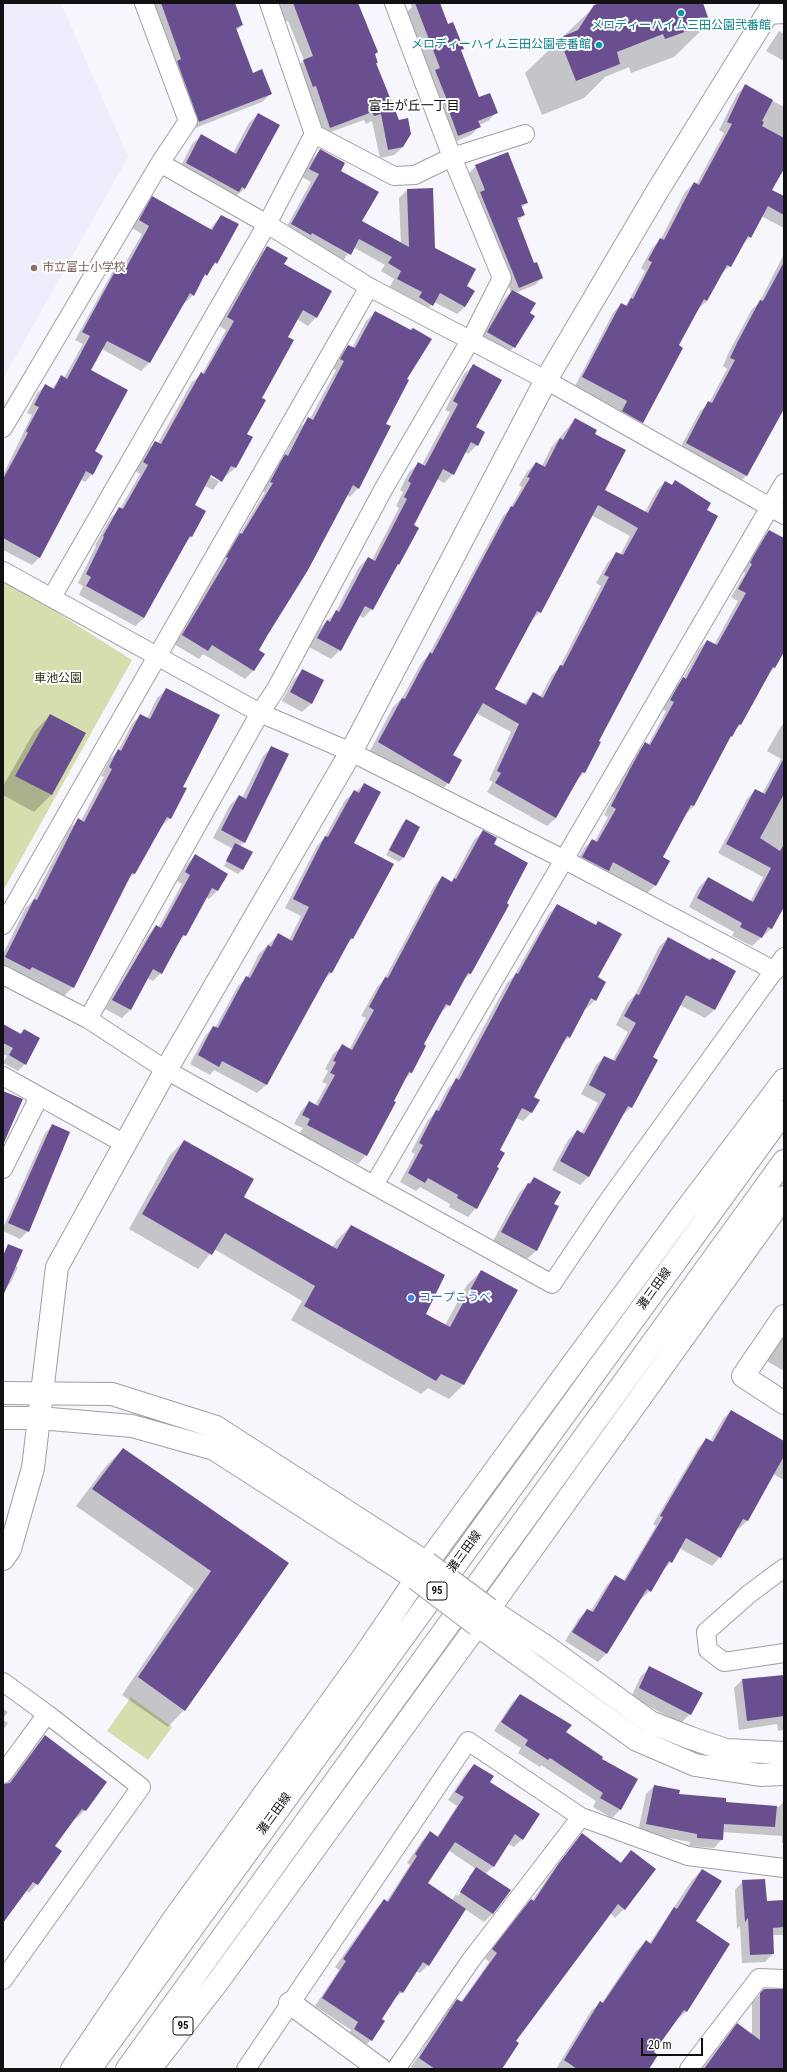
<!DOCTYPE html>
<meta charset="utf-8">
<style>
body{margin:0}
#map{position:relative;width:787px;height:2072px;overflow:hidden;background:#f6f6fc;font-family:"Roboto Condensed",sans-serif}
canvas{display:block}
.frame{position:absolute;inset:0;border:4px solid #111113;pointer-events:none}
.scale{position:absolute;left:641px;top:2038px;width:62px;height:18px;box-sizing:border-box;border:2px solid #111113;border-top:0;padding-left:5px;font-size:12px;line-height:14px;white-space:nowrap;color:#111113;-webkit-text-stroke:3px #fff;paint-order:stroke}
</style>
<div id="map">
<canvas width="787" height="2072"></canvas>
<div class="frame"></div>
<div class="scale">20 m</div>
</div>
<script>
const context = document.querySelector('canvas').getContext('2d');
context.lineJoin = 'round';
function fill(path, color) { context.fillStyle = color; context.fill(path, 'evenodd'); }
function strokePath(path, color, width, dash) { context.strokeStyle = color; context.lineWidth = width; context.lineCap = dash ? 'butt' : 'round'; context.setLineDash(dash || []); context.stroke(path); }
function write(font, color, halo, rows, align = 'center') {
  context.font = font + ' "Roboto Condensed","Noto Sans JP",sans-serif'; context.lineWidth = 4; context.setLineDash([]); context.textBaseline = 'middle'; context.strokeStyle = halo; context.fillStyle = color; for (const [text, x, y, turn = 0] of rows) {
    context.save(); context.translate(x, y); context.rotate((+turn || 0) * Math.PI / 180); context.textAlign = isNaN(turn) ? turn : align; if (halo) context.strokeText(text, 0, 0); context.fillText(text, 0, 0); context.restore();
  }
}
const built = new Path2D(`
 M3,3H61L128,157L3,379Z`);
const green = new Path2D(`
 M3,578L132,660L3,891Z
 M131,1697L172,1727L148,1760L107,1731Z`);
const shadow = new Path2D(`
 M149,3H234L242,25L236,31L253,74L271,94L262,102L190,130Z
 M277,3H358L377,52L374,55L377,62L376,64L403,147L394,155L380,158L372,121L366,124L364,120L322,135L295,69L304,60L288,21L284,22Z
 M410,3H439L479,99L496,113L488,121L479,125V127L471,135L450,144L427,79L431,75L407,12L412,7Z
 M604,3H702L709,23L674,57L631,73L629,67L605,77L584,98L542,115L525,73L595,6Z
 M779,31L784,34V61L766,51Z
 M745,86L784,107V166L771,190L784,197V228L761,216L750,237L741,246L730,266L721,274L707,301L698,309L678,346L642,422L634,431L614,420L619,410L575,386L613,313L621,304L625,306L628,302L645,271L641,268L652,248L661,239L685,192L694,183L696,185L724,133L719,130L737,94Z
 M258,114L278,125L244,189L235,197L178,172L192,144L201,136L233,153L249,123Z
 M320,151L339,171L361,222L401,244L399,198L407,190L434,249L466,287L465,307L457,314L434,302L424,313L412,305L415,300L390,287L394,279L381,271L385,265L353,247L342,262L284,232L311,182L302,177L312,159Z
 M476,166L527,203L521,208L524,215L517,222L534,265L542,278L535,285L515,293L529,314L514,347L506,355L480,340L504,299L511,292L474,200L478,196L469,173Z
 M153,198L210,229L221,216L238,225L216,263L201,280L193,295L185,303L184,302L149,363L141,371L102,349L90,371L94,452L92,474L85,482L81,480L40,557L32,565L3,550V475L32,415L27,413L37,393L45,386L51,389L62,377L64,378L83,344L75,340L112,273L119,265L123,267L142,234L132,228L145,206Z
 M267,247L283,265L316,317L308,326L297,319L286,338L246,435L251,438L235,468L226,476L224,475L213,490L205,486L193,505L205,512L191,537L184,544L144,618L135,626L79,595L83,586L78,583L96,546L95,545L111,517L120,509L140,474L135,471L147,451L155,442L158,443L192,382L202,374L226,330L219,326L259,256ZM207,472L220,479V482L206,474Z
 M784,254V407L747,475L738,484L678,452L700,411L709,403L727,369L723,366L729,352L752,309L759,303Z
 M375,312L406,379L384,424L358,488L350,497L347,495L258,651L253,671L245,679L203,654L199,659L174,644L220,567L218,566L232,543L239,535L265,492L262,491L277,464L284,457L300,427L310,419L336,370L332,368L339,355L348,346L352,348L366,321Z
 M473,366L477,445L468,454L465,452L453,474L444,483L437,479L372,609L363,618L359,615L340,650L331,659L309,647L318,630L335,613L359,567L368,558L372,560L399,508L396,506L403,492L400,490L409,472L418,464L422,465L450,412L445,410L464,374Z
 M575,419L594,434L604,490L645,512L657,490L665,482L671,485L675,482L598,742L600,743L584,773L576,781L556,818L547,826L487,792L493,782L489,780L511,732L476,713L451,756L448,783L440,792L370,751L393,707L402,698L422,662L428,656L503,516L510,509L522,487L519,485L527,472L536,463L542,466L551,448ZM591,515L630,536L620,555L617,553L608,562L596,583L601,586L559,668L552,675L540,697L533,693L523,704L493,689L531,621L540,612Z
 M769,531L784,539V651L774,668L768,674L740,725L728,739L694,806L685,815L662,857L656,885L647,893L607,871L600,879L574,865L584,848L592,840L595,841L608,817L604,815L622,779L637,752L645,744L648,745L666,711L662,709L675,687L683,679L699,649L707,641L714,645L738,601L731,597L745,573L742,571L761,539Z
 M303,670L323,681L311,704L302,712L282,701L294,679Z
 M166,690L182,787L185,789L170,818L161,827L134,874L127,880L73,987L64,996L24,975L21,979L3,969V954L25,909L33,900L70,828L78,820L81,821L104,777L101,776L110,759L118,751L132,724L141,715L147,719L157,698Z
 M50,715L84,733L51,795L34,812L3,795V786L34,732Z
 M784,723V898L782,910L771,929L752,946L732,936L734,932L689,907L699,887L708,878L750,902L763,877L718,853L747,799L755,790L762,794L781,759L767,751L780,728Z
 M272,747L244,842L240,846L242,870L238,874L222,865L224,866L233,849L213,838L230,805L239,796L242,798L263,756Z
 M365,784L353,844L392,865L352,939L346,945L331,973L324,980L266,1085L257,1093L214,1070L210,1075L190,1064L205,1036L213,1027L215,1028L238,986L247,978L259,954L279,934L289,940L301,916L285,908L317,846L325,837L345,800Z
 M406,820L419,828L403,858L399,862L386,855L402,824Z
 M483,831L492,845L470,974L462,981L449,1005L440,1013L423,1045L411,1073L405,1079L366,1155L358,1164L299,1134L303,1128L294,1124L301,1111L309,1102L315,1105L327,1084L322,1082L328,1071L325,1069L333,1054L342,1046L349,1050L366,1018L361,1016L377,987L384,980L434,886L442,877L451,882L452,881L474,840Z
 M195,856L227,874L217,891L209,899L206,897L185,935L178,943L161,973L153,981L147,978L130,1010L122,1018L105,1009L148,935L156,926L158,928L182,884L177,881L187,864Z
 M557,905L597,978L595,1000L586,1009L585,1008L569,1037L562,1044L533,1097L538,1100L531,1113L523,1121L516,1118L498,1150L476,1208L468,1217L449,1207L450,1204L420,1187L416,1191L400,1182L415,1154L411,1152L428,1120L434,1114L448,1088L455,1081L507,983L514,976L549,914Z
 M668,938L710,961L735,971L714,1010L705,1018L680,1005L651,1057L631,1107L622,1116L589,1176L580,1185L552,1170L568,1140L577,1131L581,1134L598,1103L581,1094L596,1065L604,1057L612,1061L628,1032L616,1025L627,1003L635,995L659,947Z
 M3,1025L20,1034L24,1031L25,1064L18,1071L3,1063L7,1056L3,1054Z
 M52,1126L28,1231L20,1239L3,1231V1228L45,1133Z
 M184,1141L243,1197L332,1248L337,1240L351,1226L425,1315L445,1325L467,1285L481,1271L516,1290L463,1385L449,1399L428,1388L421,1394L291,1320L302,1301L214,1249L198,1269L129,1229L170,1155Z
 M534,1178L553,1204L557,1207L536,1251L527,1259L493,1241L519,1193Z
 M3,1261L18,1267L11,1282L7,1287L3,1285Z
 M784,1336V1371L767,1361Z
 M731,1411L784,1442V1480L773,1474L747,1521L739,1529L737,1528L720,1557L712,1566L679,1548L671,1562L663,1570L650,1591L641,1599L640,1598L606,1654L598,1662L565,1641L579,1618L587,1610L590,1612L607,1585L615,1576L623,1581L656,1526L653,1524L698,1448L706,1440L710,1442L723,1419Z
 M123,1449L288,1563L184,1710L168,1727L122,1695L194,1589L76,1506L106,1466Z
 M650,1668L690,1714L681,1723L631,1697L641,1676Z
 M784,1676V1730L778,1731L777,1724L739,1730L734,1688L742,1680Z
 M520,1695L565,1733L601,1759L637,1779L620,1810L612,1818L593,1807L596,1801L541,1765L540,1767L518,1753L521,1748L494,1731L512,1703Z
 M3,1709L8,1712L3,1718Z
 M3,1720L8,1723L3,1730Z
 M45,1736L85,1810L76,1819L75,1817L53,1846L37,1884L29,1893L25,1890L3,1920V1788Z
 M474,1765L489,1782L522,1839L514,1847L508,1844L493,1867L485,1874L493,1913L484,1922L465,1909L428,1965L420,1973L416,1971L403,1992L393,1999L380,2019L371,2040L363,2048L347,2037L351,2030L315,2006L339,1970L335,1967L376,1909L384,1901L386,1902L410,1865L407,1863L422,1841L430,1833L437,1837L457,1806L448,1800L466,1773ZM448,1850L476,1869L468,1877L452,1900L426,1883ZM468,1877H471L458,1896L456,1895Z
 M654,1786L678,1795L725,1803L779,1807L784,1801V1843H782V1836L722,1832V1839L714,1848L689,1846L690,1842L638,1832L646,1794Z
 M582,1835L620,1863L631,1851L624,1909L615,1918L610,1913L515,2041L501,2069H414L411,2067L449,2008L457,2000L461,2002L489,1962L485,1958L522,1909L532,1901L551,1873Z
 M702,1870L695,1921L729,1944L686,2012L676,2020L653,2052L648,2069H556L591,2011L600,2003H602L637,1950L646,1942L649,1944L693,1879Z
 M743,1881L766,1902L784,1901V1935H772L773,1954L765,1962L742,1963L740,1926L737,1929L735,1890Z
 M764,1990H784V2069H701L737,2025L752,2035V2003Z`);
const building = new Path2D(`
 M161,3H235L243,25L236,28L253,73L262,69L272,94L199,122L177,61L181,59Z
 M293,3H358L378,52L375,54L378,63H376L399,120L408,118L411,134L403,147L388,150L381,114L374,116L372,112L330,128L316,86L313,87L303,60L313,56Z
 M415,3H440L448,24L453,22L464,49L461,50L479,97L490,93L498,113L478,121L481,127L458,136L449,111L451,110L435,70L440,68Z
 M601,3H703L710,23L665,39L663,34L617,52L620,64L576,81L559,38L578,30L594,5Z
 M745,84L773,100L762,121L764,122L762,126L784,138V169L772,190L784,196V215L768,206L751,238L748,236L731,267L727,265L707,301L704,299L679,345L683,348L643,423L622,411L627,401L582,377L621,303L627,306L631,298L633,299L652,262L648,260L660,238L664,240L694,182L699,185L732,124L727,122Z
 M258,113L280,125L245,189L242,187L239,192L186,163L201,134L236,154Z
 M320,149L345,163L341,171L379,192L362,221L409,247L407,189L433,188L435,248L476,269L467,286L475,291L465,307L440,293L433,306L419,297L422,292L397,279L401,271L388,263L392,257L359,239L351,255L312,233L311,235L291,224L319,174L309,169Z
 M508,152L528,203L521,205L525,215L517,218L534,263L537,262L543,278L519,288L480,192L485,190L475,165Z
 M152,196L212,230L221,215L239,224L217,264L215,262L207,276L205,274L194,296L190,293L150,363L107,341L91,370L128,390L95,451L103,456L93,475L86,471L40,558L3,538V479L28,433L26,431L39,407L34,405L45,384L54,389L61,375L67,379L90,336L82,332L119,264L126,268L149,226L139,220Z
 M267,246L288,258L284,264L332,291L317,318L303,310L288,337L294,340L262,398L266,400L247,434L253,437L236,468L231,466L222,482L211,475L195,505L206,511L192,537L190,536L144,618L86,586L91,577L86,574L104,537L103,536L119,507L123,509L148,465L143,462L155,441L161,444L201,372L204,374L234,321L227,317Z
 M784,262V409L747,476L686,443L708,401L712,403L735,360L730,358L737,343L760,300L763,301Z
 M512,290L536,303L530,313L535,316L515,348L487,332Z
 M375,311L411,330L413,328L432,339L407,379L409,380L386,424L391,426L359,489L353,485L308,570L267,636L259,650L265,654L254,671L212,645L208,651L182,635L228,558L226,557L240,533L242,534L273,483L270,482L285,454L288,456L308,417L313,420L344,361L340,359L348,345L355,348Z
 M473,364L502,380L476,427L485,432L478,446L471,442L454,475L443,469L414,525L419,528L399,565L398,564L373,610L365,606L341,651L317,638L327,620L330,622L336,610L339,612L368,557L375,561L407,499L404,497L411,483L408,481L418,462L425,466L458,404L453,401Z
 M575,418L597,430L595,434L626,450L605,490L648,513L665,481L672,485L675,480L711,503L707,510L718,516L599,741L601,742L585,773L582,772L556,818L495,783L501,773L497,771L519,724L483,703L453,755L462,760L449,784L378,742L402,698L405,699L430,652L432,654L511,506L513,507L530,478L527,477L536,462L545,467L560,438L563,440ZM598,505L638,528L623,555L616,552L604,575L609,577L563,666L560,665L543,698L533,692L526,705L495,689L537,611L541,613Z
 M769,530L784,538V652L775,668L773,667L741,725L739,724L732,737L731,736L694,806L691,805L663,857L670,861L656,886L613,862L609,871L582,857L592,839L597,842L616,809L611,806L630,769L645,742L650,745L674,702L670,700L683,677L686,679L707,640L717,645L746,593L738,589L752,564L750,563L753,557Z
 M302,669L324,680L312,704L290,692Z
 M166,688L220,715L183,787L187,788L171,819L167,817L135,874L132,873L74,988L32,967L30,970L5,957L34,899L37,900L78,818L84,822L112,769L109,767L118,749L121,751L140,714L150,719Z
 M50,714L86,733L52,795L15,776Z
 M271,746L289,754L245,843L221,830L239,795L246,799Z
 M784,758V794L760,838L780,851L784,844V907L772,929L768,927L762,938L740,927L742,923L697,898L708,877L753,902L771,868L726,844L755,789L765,794Z
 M364,783L381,792L354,843L394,864L353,939L351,938L332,973L329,972L267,1085L222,1061L219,1067L198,1055L213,1026L218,1028L246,976L250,978L268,945L271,947L278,933L292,941L309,907L293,899L325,836L328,837L354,790L359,793Z
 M406,819L420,827L404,858L389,850Z
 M483,830L497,838L494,844L528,863L507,903L509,905L471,974L468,973L450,1006L446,1004L424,1044L426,1046L412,1073L409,1072L394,1101L396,1102L367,1156L307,1125L310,1119L302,1115L309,1101L318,1106L335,1075L330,1073L336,1062L333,1061L342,1044L352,1050L374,1010L369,1007L385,977L388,978L442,876L452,882L454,878L456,879Z
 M235,843L253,852L243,870L226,861Z
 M195,854L228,874L218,891L212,888L186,936L183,935L162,974L153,969L131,1010L112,1000L156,925L161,928L190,875L185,872Z
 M557,904L596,925L598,921L622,934L598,977L606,982L596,1001L591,998L570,1038L567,1036L534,1097L540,1100L532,1113L522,1108L500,1150L505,1153L497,1167L499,1168L477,1209L457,1198L458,1195L428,1178L425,1183L408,1173L423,1145L419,1143L436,1110L439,1111L456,1078L459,1080L516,973L518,974Z
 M668,937L710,960L712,958L736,971L715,1010L686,995L653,1057L658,1060L632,1108L628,1106L589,1177L560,1161L577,1130L584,1134L606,1094L589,1085L604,1056L615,1061L636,1023L624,1016L636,994L639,995Z
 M3,1024L21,1034L24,1029L40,1038L26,1065L9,1055L13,1048L3,1043Z
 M3,1091L23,1099L3,1145Z
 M52,1124L70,1132L29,1232L8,1223Z
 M184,1140L254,1179L244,1197L337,1249L351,1225L445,1275L426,1314L450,1327L481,1270L518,1290L464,1385L441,1374L436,1381L304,1306L315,1286L225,1233L212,1255L142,1214Z
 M534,1177L561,1192L554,1204L559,1206L537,1251L501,1232L528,1183L530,1184Z
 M8,1244L23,1250L3,1296V1256Z
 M731,1410L784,1441V1456L748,1521L743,1519L721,1558L686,1538L672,1563L669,1561L651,1592L647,1589L607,1654L572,1632L587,1609L593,1612L615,1575L625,1581L663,1517L660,1516L706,1438L713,1442Z
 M123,1448L289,1563L185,1711L138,1677L211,1571L92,1489Z
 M649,1666L703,1693L691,1715L639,1688Z
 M784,1675V1716L747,1721L742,1679Z
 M520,1694L572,1725L566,1732L603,1757L602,1759L638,1779L621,1810L600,1798L603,1793L550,1758L548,1760L525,1745L528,1740L501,1722Z
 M45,1735L107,1782L86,1811L82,1809L55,1846L62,1851L38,1885L33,1882L3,1923V1784L10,1783Z
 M474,1764L494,1776L490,1782L540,1814L523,1840L515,1834L494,1867L455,1842L428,1883L466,1909L429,1966L423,1962L403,1993L400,1991L382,2019L385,2021L372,2041L354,2029L358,2022L322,1998L346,1961L343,1959L384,1899L388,1902L417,1856L415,1854L430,1831L438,1837L464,1797L455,1792Z
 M654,1785L680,1790L679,1794L726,1798V1802L777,1806L775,1827L724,1824L723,1840L697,1838V1834L646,1824Z
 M582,1833L621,1863L631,1850L656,1869L625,1910L618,1904L516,2041L519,2043L502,2069H435L419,2058L457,1999L462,2002L497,1953L492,1949L531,1899L534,1901L559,1863Z
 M476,1867L511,1890L493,1914L460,1892Z
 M702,1869L722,1881L696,1921L730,1944L687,2012L684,2010L654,2052L658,2055L649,2069H577L564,2060L600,2001L603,2003L646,1940L651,1944L674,1907L677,1909Z
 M765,1879L767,1901L784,1900V1927L773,1928L774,1954L750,1955L748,1918L745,1922L742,1880Z
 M764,1989H784V2069H704L737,2023L760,2040V1993Z`);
const minor = new Path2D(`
 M767,15L784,14
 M314,134L394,176L415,175L452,157L525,134
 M160,163L267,224L369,287L546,380L784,515
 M3,428L160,163L188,121L144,3
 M3,571L260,713L351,752L565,860L775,971
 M52,597L267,224L314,134L269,3
 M3,925L369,287
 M3,975L88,1019L166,1070L552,1284L608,1201L784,957
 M88,1019L260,713L276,689L384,488L471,339L502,278L452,157L394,3
 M3,1076L125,1144
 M3,1169L39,1097
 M374,1185L784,483
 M784,1568L749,1594L706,1632L708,1650L724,1662L784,1653
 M3,1682L47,1714L3,1774
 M3,1980L141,1787L47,1714
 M246,2069L468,1741L581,1817L688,1856L784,1868
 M396,2069L471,1960L581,1817
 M689,2069L759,1978L784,1979`);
const tertiary = new Path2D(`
 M784,1316L743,1376L784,1403
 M3,1393L112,1394L216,1427L427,1563
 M3,1418H39L132,1426L214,1449L416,1579
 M3,1559L10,1549L33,1468L57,1267L166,1070L351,752L546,380L658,190L774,3
 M489,1609L548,1648L650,1722L688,1737L726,1750L784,1753
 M477,1625L637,1740L695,1765L760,1775L784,1774
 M290,2003L380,2069`);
const primary = new Path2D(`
 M72,2069L173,1920L364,1656L427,1563L684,1212L784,1080
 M90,2069L784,1112
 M127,2069L784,1161
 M150,2069L217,1983L489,1609L784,1197`);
const tertiaryBridge = new Path2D(`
 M427,1563L489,1609
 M416,1579L477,1625`);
const markers = [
 [681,13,4,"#0f9aa8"],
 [599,45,4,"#0f9aa8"],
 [34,268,4,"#8d6e63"],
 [411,1298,4,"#3f7fe0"]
];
const shields = [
 [437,1591,20],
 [183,2026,20]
];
const shieldNames = [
 ["95",437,1591],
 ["95",183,2026]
];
const cultureNames = [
 ["メロディーハイム三田公園弐番館",681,26],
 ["メロディーハイム三田公園壱番館",591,45,"right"]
];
const educationNames = [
 ["市立富士小学校",42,268]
];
const parkNames = [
 ["車池公園",58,679]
];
const streetNames = [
 ["灘三田線",655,1289,-54],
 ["灘三田線",465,1552,-54],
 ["灘三田線",275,1814,-54]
];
const shopNames = [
 ["コープこうべ",419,1298]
];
const neighbourhoodNames = [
 ["富士が丘一丁目",414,107]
];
fill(built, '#eeedfb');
fill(green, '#d6deae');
fill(shadow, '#0003');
fill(building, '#6a4f90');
strokePath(minor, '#9f9fa4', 20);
strokePath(tertiary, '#9f9fa4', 24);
strokePath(primary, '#9f9fa4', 24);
strokePath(minor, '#fff', 18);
strokePath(tertiary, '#fff', 22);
strokePath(primary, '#fff', 22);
strokePath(tertiaryBridge, '#9f9fa4', 24, []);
strokePath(tertiaryBridge, '#fff', 22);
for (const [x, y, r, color] of markers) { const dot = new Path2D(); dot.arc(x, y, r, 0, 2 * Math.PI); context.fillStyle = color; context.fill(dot); strokePath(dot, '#fff', 1.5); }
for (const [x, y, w] of shields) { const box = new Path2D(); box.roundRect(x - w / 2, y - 9, w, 18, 3); context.fillStyle = '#fff'; context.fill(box); strokePath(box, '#111113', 1); }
write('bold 11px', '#111113', null, shieldNames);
write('12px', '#0d838f', '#fff', cultureNames);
write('12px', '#785e54', '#fff', educationNames, 'left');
write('12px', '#2d310e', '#fff', parkNames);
write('12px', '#111113', '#fff', streetNames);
write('12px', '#366cbe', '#fff', shopNames, 'left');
write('13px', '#111113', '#fff', neighbourhoodNames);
</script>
